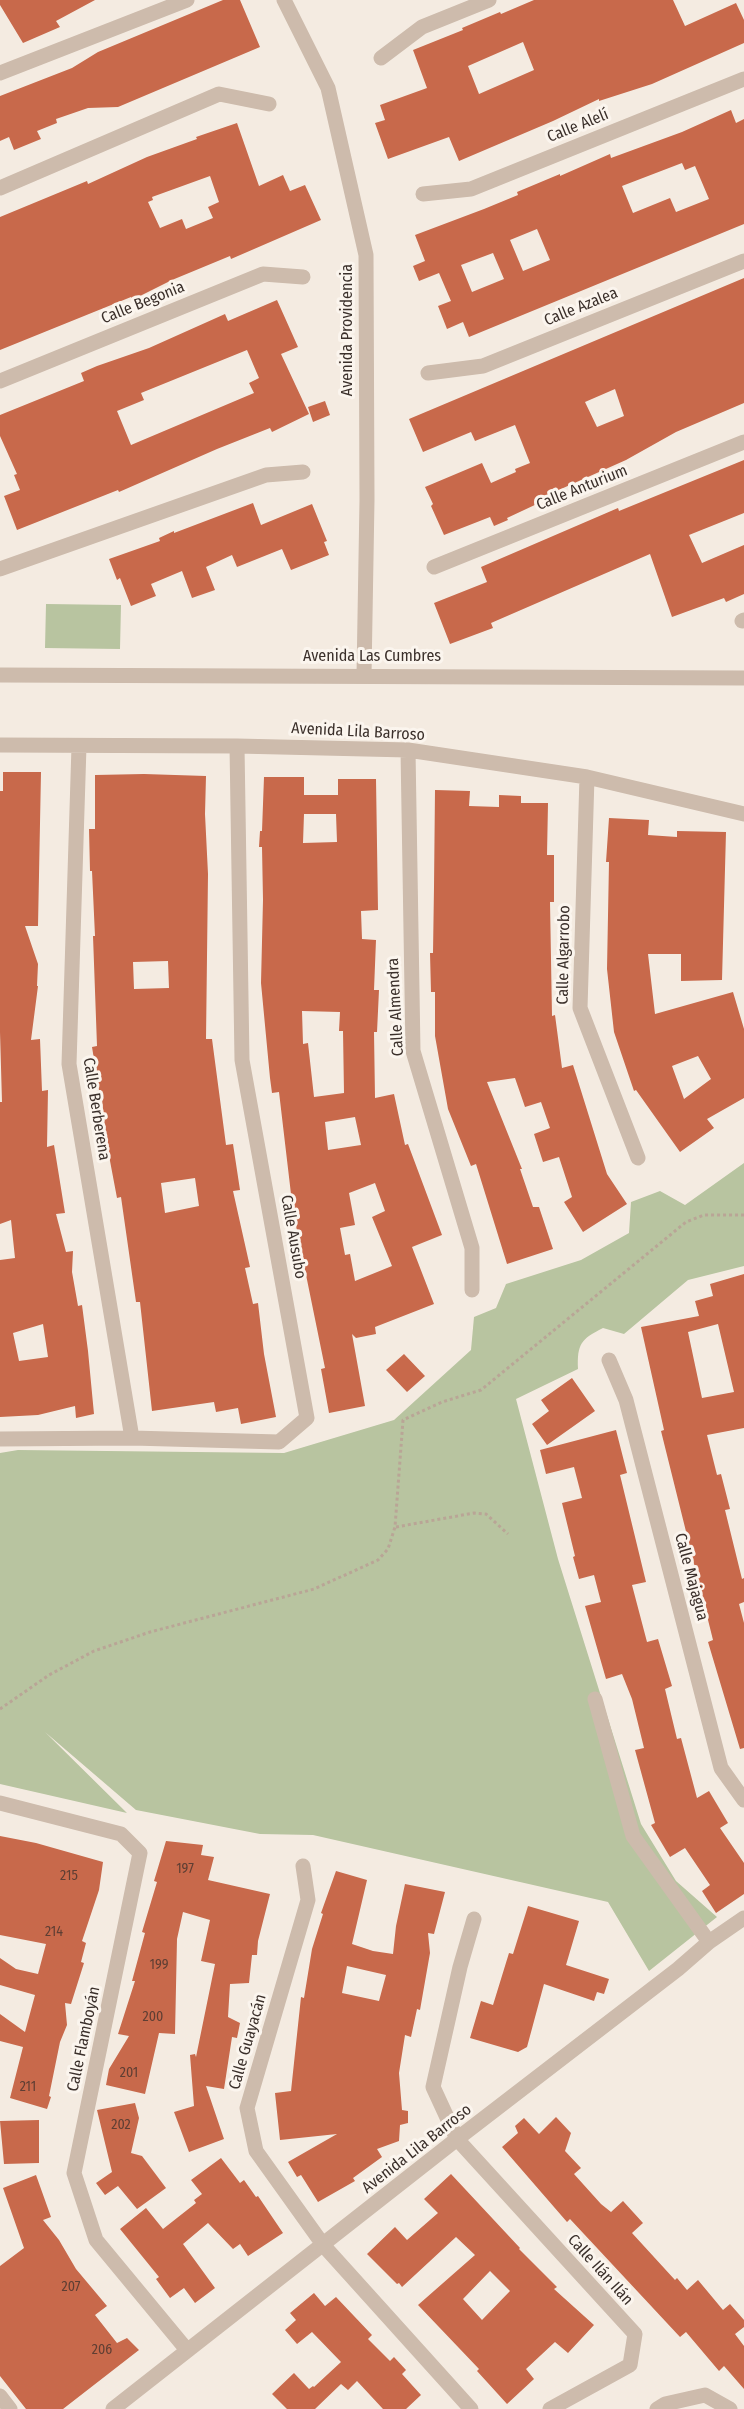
<!DOCTYPE html>
<meta charset="utf-8">
<style>
body{margin:0}
canvas{display:block;background:#f4ebe1}
</style>
<canvas width="744" height="2409"></canvas>
<script>
const context = document.querySelector('canvas').getContext('2d');
context.lineJoin = 'round';
function fill(path, color) { context.fillStyle = color; context.fill(path, 'evenodd'); }
function strokePath(path, color, width, dash) { context.strokeStyle = color; context.lineWidth = width; context.lineCap = dash ? 'butt' : 'round'; context.setLineDash(dash || []); context.stroke(path); }
function write(font, color, halo, rows, align = 'center') {
  context.font = font + ' "Fira Sans Condensed",sans-serif'; context.lineWidth = 6; context.setLineDash([]); context.textBaseline = 'middle'; context.strokeStyle = halo; context.fillStyle = color; for (const [text, x, y, turn = 0] of rows) {
    context.save(); context.translate(x, y); context.rotate((+turn || 0) * Math.PI / 180); context.textAlign = isNaN(turn) ? turn : align; if (halo) context.strokeText(text, 0, 0); context.fillText(text, 0, 0); context.restore();
  }
}
const green = new Path2D(`
 M46,604L121,605L120,649L45,648Z
 M744,1163V1266L688,1280L624,1334L603,1328C581,1339 577,1344 578,1369L516,1399L558,1559L641,1824L676,1881L717,1917L649,1971L608,1902L313,1835L260,1834L136,1810L45,1732L127,1813L0,1784V1453L18,1450L284,1453L394,1420L471,1350L474,1317L496,1308L506,1284L581,1260L629,1233L631,1202L660,1191L685,1205Z`);
const building = new Path2D(`
 M0,0H95L56,21L60,27L23,43L0,5Z
 M223,0H240L260,47L118,107L88,108L56,119L57,123L37,131L41,139L14,150L9,137L0,141V96L72,68L98,52Z
 M534,0H673L685,26L736,3L744,20V43L652,84L599,101V99L553,121L459,161L449,137L388,159L375,123L385,120L380,105L427,88L413,50L463,30L462,28L500,12L501,14ZM523,42L534,70L479,94L468,66Z
 M731,110L736,123L744,119V224L469,337L463,322L447,329L438,306L451,301L439,273L419,281L413,266L425,261L415,235L484,209L518,195L517,192L560,174V176L610,154L611,158L682,132ZM682,163L685,170L695,166L709,199L676,212L670,198L633,213L622,186ZM537,229L550,260L523,271L510,240ZM493,253L504,279L472,292L461,265Z
 M237,123L259,186L283,175L290,191L305,185L321,220L231,259L230,256L172,280L132,300L131,297L0,350V217L87,181L88,184L147,157L197,139L196,137ZM210,176L219,202L208,207L213,218L186,229L182,219L160,228L148,202L153,200L152,197Z
 M744,278V403L676,432L626,460L552,493L554,496L507,518L508,520L494,526L490,517L444,535L431,506L433,504L425,487L482,463L491,483L516,472L515,469L530,463L515,425L475,441L471,432L423,452L409,419ZM615,389L624,416L597,427L585,402Z
 M277,300L298,347L281,354L309,414L272,432L270,428L217,449L119,492L118,490L17,530L4,496L20,490L14,475L17,474L0,436V415L84,381L81,373L97,366L149,348L225,314L228,321ZM247,350L259,378L249,383L254,393L131,445L117,411L144,400L141,393Z
 M325,401L330,415L313,422L308,407Z
 M744,460V513L689,535L702,563L744,545V594L726,602L724,598L672,617L650,554L491,623L493,628L450,644L434,603L487,582L481,567L618,508L619,511Z
 M253,503L261,525L312,504L327,541L324,542L329,555L291,570L282,549L237,567L232,555L206,567L215,590L192,598L182,571L151,584L156,596L131,606L120,578L117,580L109,559L160,541L159,538L174,531V533Z
 M3,772H41L38,926H25L38,964L37,986H38L31,1040L40,1039L42,1091L48,1090L47,1147L54,1145L65,1213L56,1214L66,1252L73,1251L72,1272L78,1306L82,1305L88,1351L94,1414L76,1418L75,1406L38,1415L0,1417V1260L15,1258L11,1220L0,1224V1102H2L0,1032V791H3ZM43,1324L48,1357L19,1361L13,1333Z
 M144,774L206,776L205,814L208,874L206,1039H212L226,1145L233,1144L240,1190L233,1191L250,1267L245,1268L253,1304L258,1303L264,1354L276,1417L241,1424L238,1408L216,1412L214,1402L152,1411L140,1302H136L121,1197L117,1198L107,1145L101,1090H99L92,1047L97,1046L93,936H95L92,871H90L89,829H95V775ZM168,961L169,988L134,989L133,962ZM195,1178L199,1206L165,1213L161,1183Z
 M264,777H304V795H338V779H376L378,910L361,911L362,939L376,940L374,990H379L377,1032H374L375,1098L394,1094L405,1145L408,1144L442,1235L412,1247L434,1304L375,1327L376,1334L356,1338L352,1334L365,1406L329,1413L321,1369L325,1368L293,1211L279,1092L272,1093L270,1078L261,983L263,900L262,847H259L260,831H262ZM304,814H336L337,842L303,843ZM302,1011L340,1012L339,1031H343L344,1093L314,1097L308,1043L303,1044ZM355,1117L361,1145L328,1150L325,1122ZM375,1183L385,1211L372,1217L392,1266L355,1281L350,1254L345,1255L340,1228L355,1225L349,1193Z
 M435,790L470,791L469,806L499,807V795L521,796V803H548L547,855H554V902H550L552,1016L555,1015L562,1068L573,1065L607,1174L627,1204L583,1232L564,1202L572,1197L559,1157L543,1162L534,1134L550,1128L541,1102L525,1107L515,1078L487,1082L522,1169H520L533,1207H539L553,1249L507,1264L476,1164L471,1166L448,1109L435,1036V992H431L430,953H433L434,887Z
 M609,818L649,820L648,835L677,837V831L726,832L722,980L681,981V954H648L655,1014L733,992L744,1029V1098L707,1119L714,1128L680,1152L636,1090L634,1091L614,1032L607,969L609,862H606ZM698,1056L711,1079L684,1099L672,1066Z
 M744,1274V1428L707,1435L717,1475L721,1474L730,1509L725,1510L742,1579L744,1578V1602L739,1604L744,1623V1748L740,1749L708,1642L713,1640L661,1431L664,1430L641,1327L699,1316L695,1301L713,1296L710,1284ZM718,1324L734,1392L702,1398L688,1332Z
 M404,1354L425,1376L407,1392L386,1370Z
 M572,1378L595,1411L547,1445L532,1424L549,1411L541,1400Z
 M616,1430L627,1473L620,1475L646,1582L632,1585L647,1642L658,1639L672,1686L665,1689L677,1739L681,1738L697,1798L709,1791L728,1823L720,1828L744,1863V1894L716,1913L702,1891L710,1885L685,1848L670,1857L651,1825L655,1823L635,1750L644,1748L632,1699L622,1674L606,1679L585,1606L601,1602L594,1575L579,1579L573,1557L575,1556L562,1503L582,1498L574,1467L546,1474L540,1450Z
 M0,1836L36,1843L103,1862L99,1890L82,1941L86,1943L81,1962L84,1963L71,2004L65,2003L67,2025L60,2042L49,2096L51,2097L47,2109L10,2098L23,2047L0,2041V2014L25,2032L35,1995L0,1985V1958L16,1969L38,1974L46,1944L0,1935Z
 M166,1841L203,1845L201,1855L214,1857L208,1880L270,1894L258,1941L257,1955H252L249,1983L230,1984L228,2017L240,2023L237,2038L232,2037L224,2089L206,2086L224,2139L189,2152L174,2112L194,2106L190,2055L195,2054L196,2057L215,1964L201,1961L210,1920L183,1912L177,1939L175,2034L159,2033L145,2094L106,2085L109,2069L129,2036L118,2034L135,1981H132L145,1933L142,1932L157,1882L154,1881Z
 M336,1871L367,1880L352,1944L373,1951L393,1954L396,1926L405,1884L445,1892L434,1934L428,1933L430,1953L420,2010L417,2009L411,2037L405,2035L399,2073L402,2110L408,2111V2123L400,2125L399,2141L377,2149L382,2157L353,2178L355,2181L318,2202L301,2175L297,2177L288,2162L337,2134L280,2140L275,2093L291,2091L301,1997L304,1998L312,1949L323,1914L321,1913ZM347,1966L386,1975L379,2001L342,1993Z
 M528,1906L579,1921L566,1965L609,1979L604,1994L597,1992L594,2001L544,1984L527,2047L518,2052L470,2038L481,2001L493,2005L509,1953L513,1954Z
 M135,2103L139,2118L131,2153L142,2156L166,2188L137,2209L118,2186L105,2195L96,2183L112,2172L97,2110Z
 M556,2117L571,2133L565,2151L581,2168L574,2174L601,2204L611,2212L623,2201L643,2223L632,2233L675,2280L677,2278L687,2290L698,2280L723,2310L730,2304L744,2320V2327L735,2334L744,2346V2389L724,2366L719,2371L686,2332L680,2337L570,2219L567,2222L502,2147L518,2133L515,2126L524,2118L539,2134Z
 M39,2120V2163L4,2164L0,2121Z
 M221,2158L240,2183L244,2180L256,2197L258,2196L283,2233L248,2256L240,2244L233,2249L208,2223L183,2244L215,2288L195,2303L184,2288L170,2298L156,2279L159,2277L120,2229L146,2208L163,2229L196,2203L194,2200L202,2194L191,2180Z
 M451,2174L520,2248L519,2249L557,2287L554,2289L594,2325L568,2353L555,2342L526,2369L534,2379L507,2404L477,2371L479,2369L418,2305L475,2255L456,2237L402,2287L399,2283L397,2284L367,2254L395,2227L407,2240L438,2213L424,2199ZM490,2271L510,2291L482,2320L463,2299Z
 M36,2175L51,2217L43,2220L59,2240L76,2269L107,2306L95,2315L117,2343L127,2338L139,2350L63,2409H26L0,2376V2266L24,2248L3,2188Z
 M314,2293L325,2306L336,2297L372,2335L368,2339L390,2361L394,2357L406,2370L402,2374L421,2395L406,2409H383L357,2381L348,2390L341,2384L315,2409H287L272,2394L294,2373L309,2389L313,2386L314,2387L341,2362L312,2332L297,2344L285,2330L296,2320L290,2313Z`);
const path = new Path2D(`
 M396,1527L474,1513L486,1514L508,1534
 M0,1709L49,1675L94,1651L150,1632L314,1589L378,1560L388,1549L395,1527L403,1420L442,1402L481,1390L686,1222L704,1215H744`);
const minor = new Path2D(`
 M284,0L328,88L366,255L367,500L364,675
 M381,58L422,27L489,0
 M0,73L187,0
 M0,188L219,94L269,104
 M423,194L471,189L744,79
 M428,373L483,366L744,261
 M0,381L263,274L303,277
 M434,567L744,442
 M0,569L266,475L303,472
 M742,621L744,620
 M0,675L744,678
 M0,745L237,746L408,750L587,777L744,814
 M79,746L69,1064L132,1438
 M408,750L413,1051L472,1248V1290
 M587,777L580,1008L638,1158
 M609,1360L626,1400L721,1768L744,1800
 M0,1439L132,1438L279,1442L307,1418L242,1060L237,746
 M595,1699L633,1836L709,1942
 M0,1803L121,1834L140,1853L74,2173L96,2240L187,2350
 M303,1866L308,1900L247,2108L256,2151L324,2246L471,2409
 M474,1919L460,1967L433,2087L457,2139L635,2334L630,2365L550,2409
 M0,2396L10,2409
 M113,2409L457,2139L678,1969L709,1942L744,1918
 M657,2409L665,2404L705,2395L730,2409`);
const numberNames = [
 ["197",185,1869],
 ["215",69,1876],
 ["214",54,1932],
 ["199",159,1965],
 ["200",153,2017],
 ["201",129,2073],
 ["211",28,2087],
 ["202",121,2125],
 ["207",71,2287],
 ["206",102,2350]
];
const streetNames = [
 ["Calle Alelí",578,126,-22],
 ["Calle Begonia",143,303,-22],
 ["Calle Azalea",581,307,-22],
 ["Avenida Providencia",348,330,-90],
 ["Calle Anturium",582,488,-22],
 ["Avenida Las Cumbres",372,657],
 ["Avenida Lila Barroso",358,732,3],
 ["Calle Algarrobo",564,955,-89],
 ["Calle Almendra",396,1007,-93],
 ["Calle Berberena",96,1109,81],
 ["Calle Ausubo",293,1237,80],
 ["Calle Majagua",691,1577,75],
 ["Calle Flamboyán",84,2039,-78],
 ["Calle Guayacán",248,2042,-74],
 ["Avenida Lila Barroso",417,2149,-38],
 ["Calle Ilán Ilán",600,2270,48]
];
fill(green, '#b8c4a0');
fill(building, '#c8694b');
strokePath(path, '#b9a596', 3, [3, 3]);
strokePath(minor, '#cdbbac', 15);
write('14px', '#5e3e33', null, numberNames);
write('16px', '#3b302b', '#fbf5ee', streetNames);
</script>
